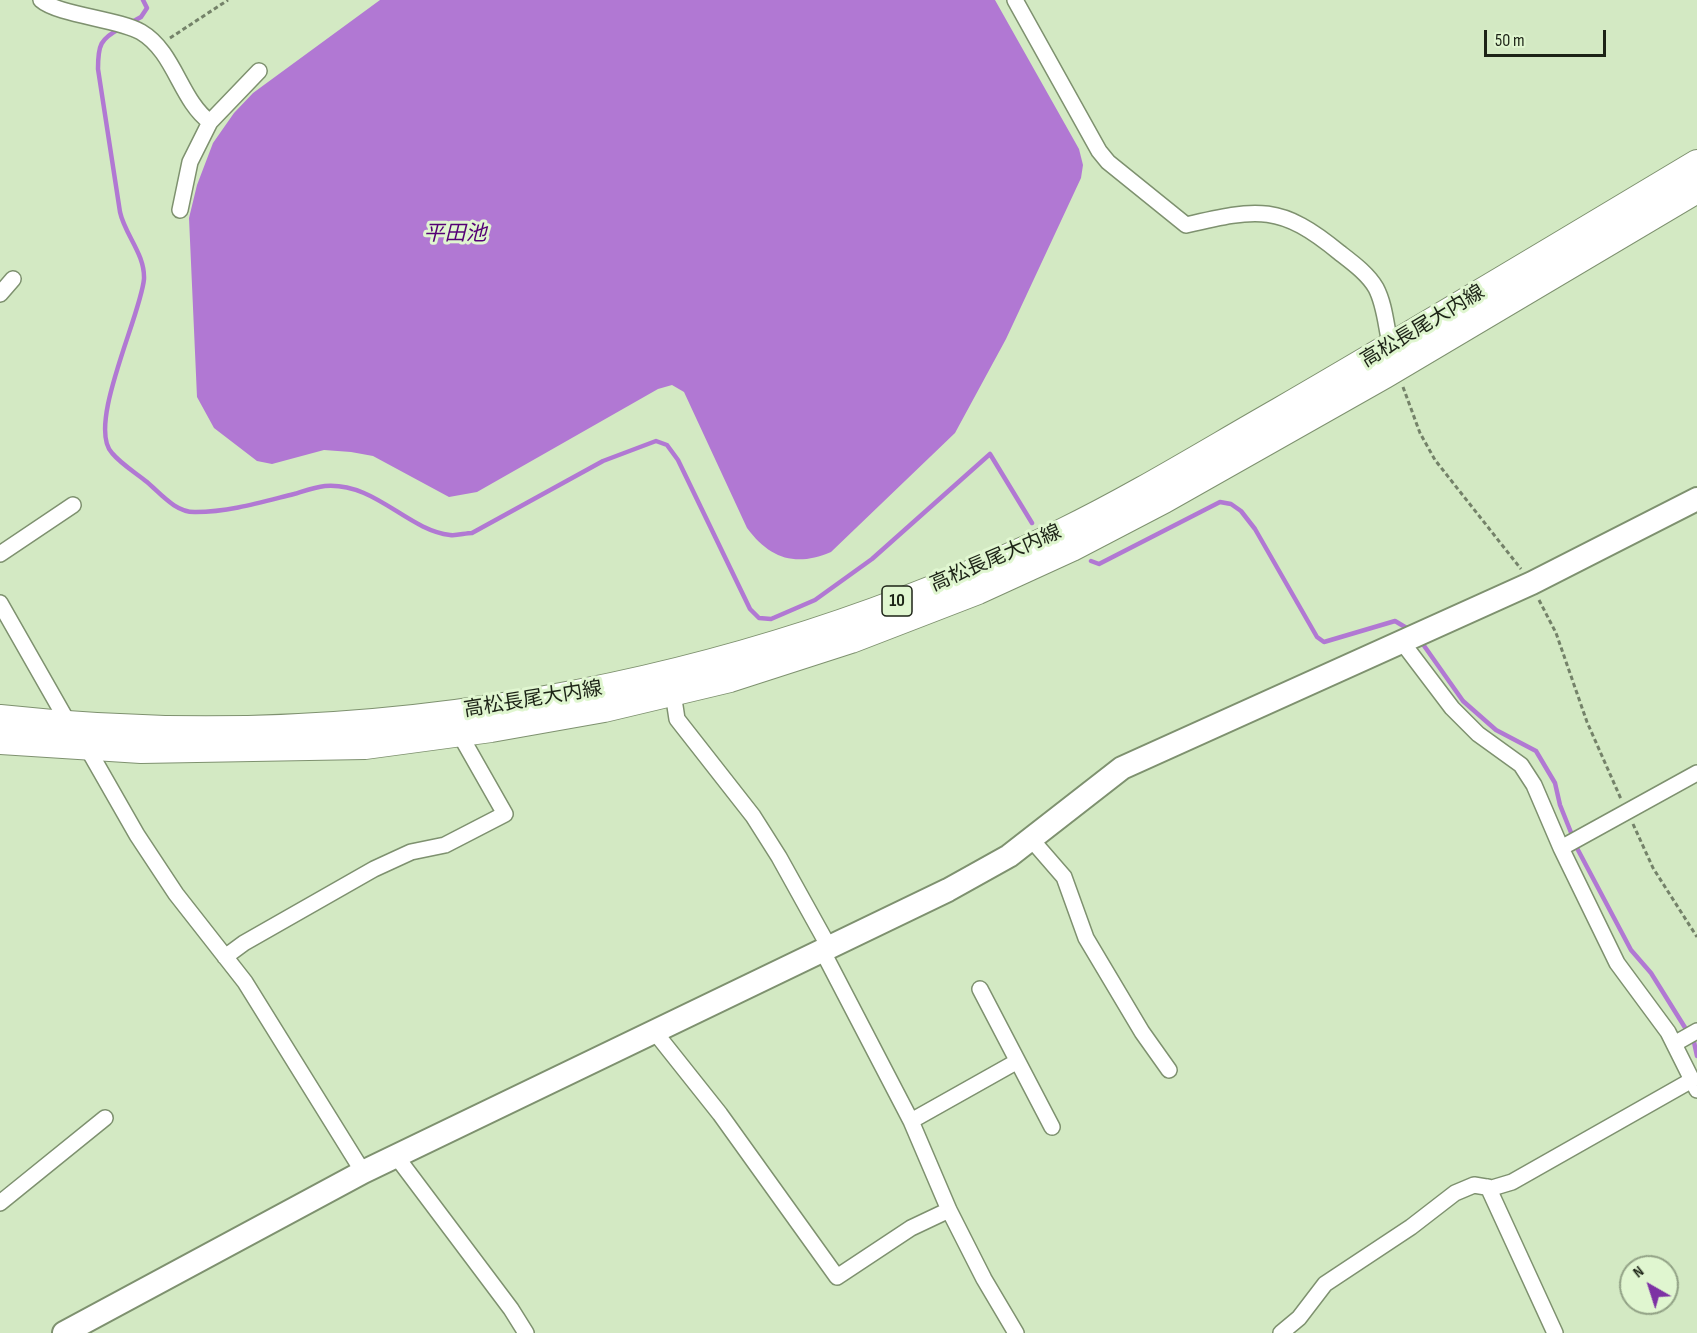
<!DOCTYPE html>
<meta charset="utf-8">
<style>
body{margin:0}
#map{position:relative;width:1697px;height:1333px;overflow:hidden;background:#d3e9c3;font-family:"Sofia Sans Condensed",sans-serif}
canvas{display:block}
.north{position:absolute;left:1619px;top:1255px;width:60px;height:60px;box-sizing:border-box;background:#e0f6d0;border:2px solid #92a286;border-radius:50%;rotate:321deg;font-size:16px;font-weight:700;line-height:24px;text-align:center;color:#1c2316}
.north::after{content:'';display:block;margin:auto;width:21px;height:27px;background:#7d32a4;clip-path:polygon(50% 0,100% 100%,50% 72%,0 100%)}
.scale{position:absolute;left:1484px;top:30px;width:122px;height:27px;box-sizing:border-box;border:3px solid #1c2316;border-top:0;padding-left:8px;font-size:18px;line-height:21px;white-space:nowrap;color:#1c2316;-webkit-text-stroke:4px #e0f6d0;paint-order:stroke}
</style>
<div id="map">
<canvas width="1697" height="1333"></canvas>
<div class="north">N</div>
<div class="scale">50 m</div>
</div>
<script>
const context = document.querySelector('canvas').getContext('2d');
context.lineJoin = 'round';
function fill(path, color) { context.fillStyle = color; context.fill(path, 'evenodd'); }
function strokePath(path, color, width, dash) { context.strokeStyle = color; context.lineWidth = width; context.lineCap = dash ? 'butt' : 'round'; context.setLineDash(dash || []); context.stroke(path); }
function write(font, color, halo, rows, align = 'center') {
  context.font = font + ' "Sofia Sans Condensed","Noto Sans JP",sans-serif'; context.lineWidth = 6; context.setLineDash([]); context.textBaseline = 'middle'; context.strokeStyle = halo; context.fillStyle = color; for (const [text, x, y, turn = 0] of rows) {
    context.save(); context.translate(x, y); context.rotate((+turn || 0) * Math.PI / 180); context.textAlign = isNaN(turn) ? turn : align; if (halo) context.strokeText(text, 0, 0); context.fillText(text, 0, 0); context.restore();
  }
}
const water = new Path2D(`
 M380,0H995L1079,149L1083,165L1081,178L1006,339L955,433L831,552C796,567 770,559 747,528L684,392L672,385L658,389L477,492L449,497L373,456L351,452L324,450L272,464L257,461L214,428L197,397L189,218L197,185L213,143L234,113L253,93Z`);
const stream = new Path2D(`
 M132,22L141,17L147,8L143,0
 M121,28C100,39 98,45 98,69L120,212C125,235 145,254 144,279C141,315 86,426 112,453C121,464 136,473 147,482C161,494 176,513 196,512C229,512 262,502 294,494C304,491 315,487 325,486C375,482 407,530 450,535C457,536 465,533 472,533L603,461L656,441L667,445L678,460L750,609L759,618L771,619L815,600L872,559L990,454L1032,523
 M1091,561L1099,564L1220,502L1231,504L1241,511L1255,529L1317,637L1324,642L1395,621L1410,630
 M1420,640L1463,701L1496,730L1536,751L1555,783L1560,805L1578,850L1631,950L1651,973L1694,1042L1697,1056`);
const path = new Path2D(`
 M170,38L228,0
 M1403,387L1420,433L1435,460L1521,569
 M1539,600L1556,633L1587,722L1621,799
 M1633,824L1653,868L1697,937`);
const street = new Path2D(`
 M41,0C58,15 119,19 141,32C175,52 180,100 210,122
 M1015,0L1099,151L1108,162L1186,225C1258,208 1281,204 1340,253C1353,263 1368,274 1376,288C1386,307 1386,331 1392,351
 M180,210L190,162L210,122L259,71
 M0,294L13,279
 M0,554L73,505
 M0,603L70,726
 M1402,642L1452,708L1478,734L1521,765L1534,785L1561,848L1617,963L1668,1032L1697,1090
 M673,693L677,719L753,816L779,857L829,947
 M85,744L137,835L176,894L245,982L363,1172
 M1031,839L1064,877L1086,938L1142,1032L1169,1070
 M1561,848L1697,773
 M822,950L911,1121L949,1210L984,1279L1016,1333
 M225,957L244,943L374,869L411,852L445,845L505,814L459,733
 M980,989L1052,1127
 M654,1031L720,1114L837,1277L911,1228L949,1210
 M1674,1044L1697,1031
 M911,1121L1016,1062
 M396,1156L511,1309L526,1333
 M1488,1187L1555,1333
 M0,1203L105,1118
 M1281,1333L1299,1318L1325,1284L1411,1227L1455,1193L1474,1185L1492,1188L1512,1182L1692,1080`);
const secondary = new Path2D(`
 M64,1333L363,1172L948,890L1009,856L1122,768L1532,583L1697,499`);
const primary = new Path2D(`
 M0,718C363,758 733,690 1062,532C1136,496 1207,452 1279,411C1419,330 1558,246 1697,163
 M0,741L141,750L365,746L491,729L604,709L730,679L851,640L978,591L1072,548L1164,500L1385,375L1697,190`);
const shields = [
 [897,601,30]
];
const shieldNames = [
 ["10",897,601]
];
const streetNames = [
 ["高松長尾大内線",1423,327,-31],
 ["高松長尾大内線",996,559,-23],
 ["高松長尾大内線",533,700,-9]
];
const waterNames = [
 ["平田池",455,235]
];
fill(water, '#b178d3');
strokePath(stream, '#b178d3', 4.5);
strokePath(street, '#7e916f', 18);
strokePath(secondary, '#7e916f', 26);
strokePath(primary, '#7e916f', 28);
strokePath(path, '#748269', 3, [4.5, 3]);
strokePath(street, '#fff', 15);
strokePath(secondary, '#fff', 22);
strokePath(primary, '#fff', 26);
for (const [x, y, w] of shields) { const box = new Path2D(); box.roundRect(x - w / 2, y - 15, w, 30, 4.5); context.fillStyle = '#e0f6d0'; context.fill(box); strokePath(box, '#1c2316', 1.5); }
write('bold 18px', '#1c2316', null, shieldNames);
write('20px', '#1c2316', '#e0f6d0', streetNames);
write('italic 21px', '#540075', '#e0f6d0', waterNames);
</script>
